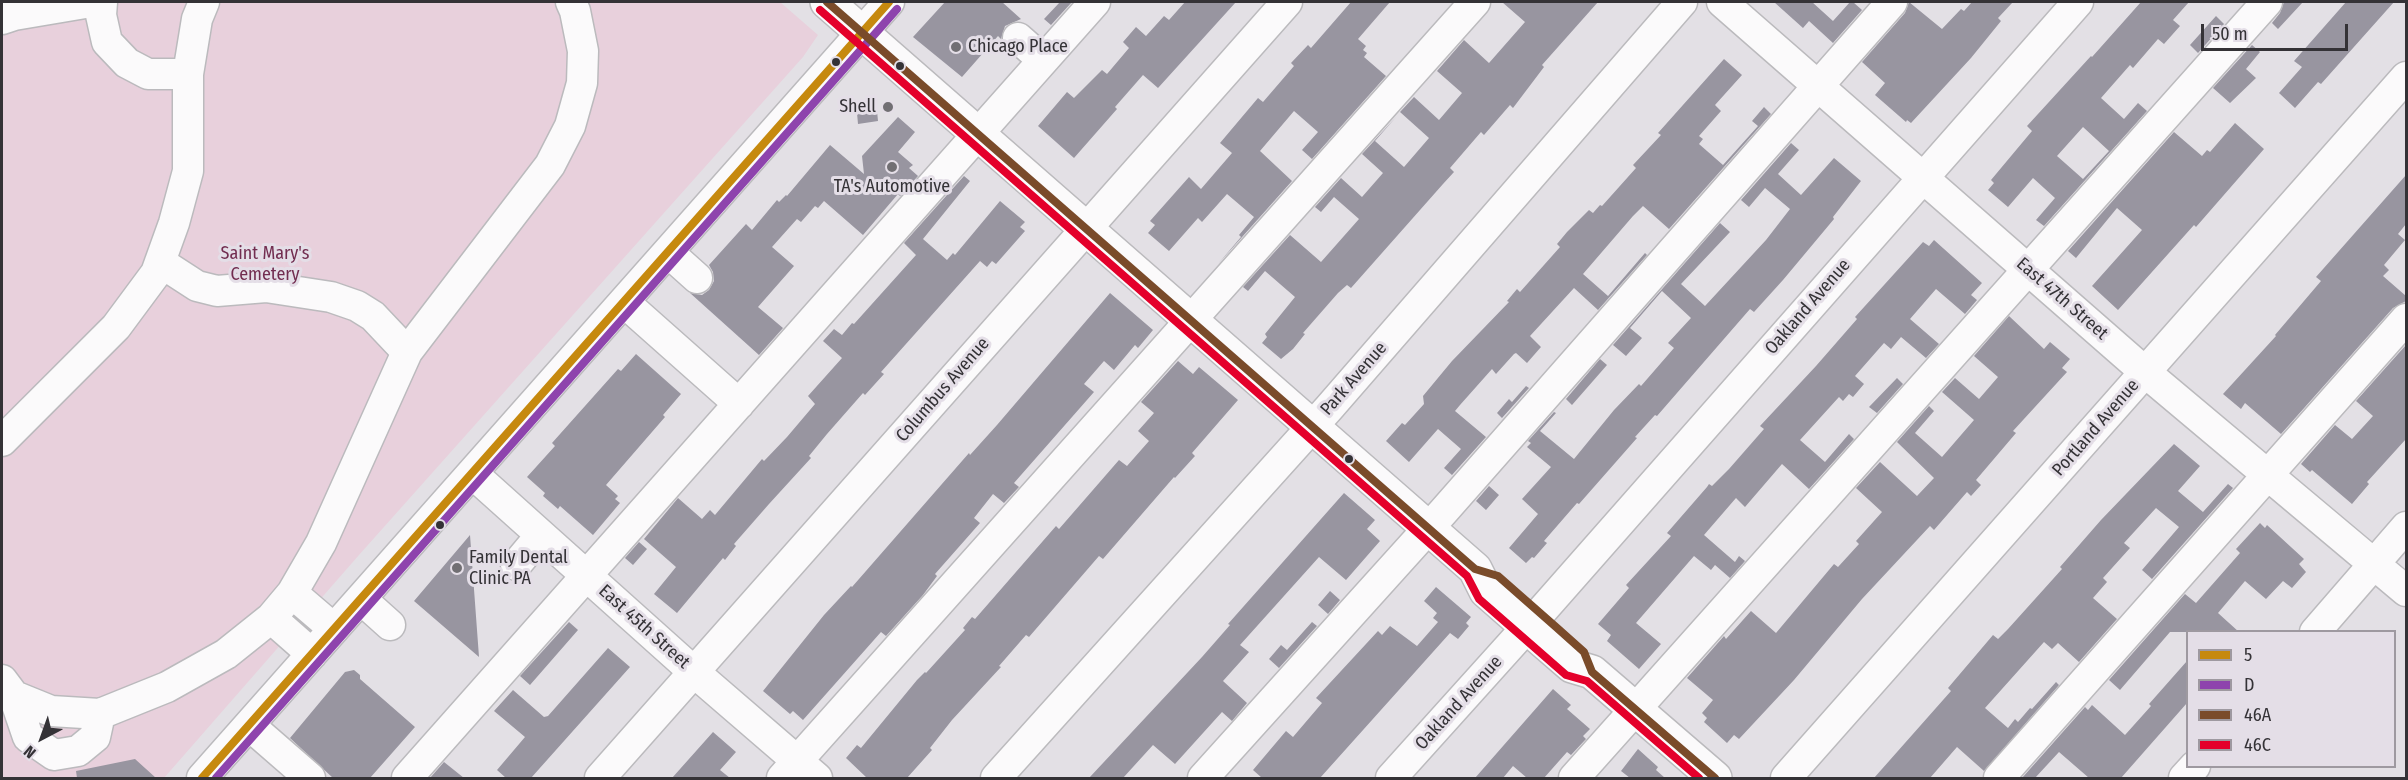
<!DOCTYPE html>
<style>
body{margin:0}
#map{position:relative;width:2408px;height:780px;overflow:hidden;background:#e3e0e5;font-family:"Fira Sans Condensed",sans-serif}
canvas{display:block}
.frame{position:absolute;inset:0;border:3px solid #343236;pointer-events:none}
.legend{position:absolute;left:2186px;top:630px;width:210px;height:138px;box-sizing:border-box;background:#e4dee7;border:2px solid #9e99a0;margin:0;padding:8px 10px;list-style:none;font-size:18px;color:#343236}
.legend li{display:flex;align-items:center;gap:12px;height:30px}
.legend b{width:30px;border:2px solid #9e99a0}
.north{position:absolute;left:12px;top:708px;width:60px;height:60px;-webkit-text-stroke:4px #e4dee7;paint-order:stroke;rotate:221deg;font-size:16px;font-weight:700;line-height:24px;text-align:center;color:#343236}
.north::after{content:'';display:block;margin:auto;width:21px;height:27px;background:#343236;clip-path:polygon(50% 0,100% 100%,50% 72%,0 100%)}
.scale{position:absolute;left:2201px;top:24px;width:147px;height:27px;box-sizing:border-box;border:3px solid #343236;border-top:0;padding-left:8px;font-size:18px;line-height:21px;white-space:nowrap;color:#343236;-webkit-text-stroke:4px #e4dee7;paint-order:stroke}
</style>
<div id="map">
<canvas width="2408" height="780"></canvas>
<div class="frame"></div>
<ul class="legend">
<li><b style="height:8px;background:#c6890e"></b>5</li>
<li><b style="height:8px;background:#8e44ad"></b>D</li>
<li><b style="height:8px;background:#7a4b2a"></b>46A</li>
<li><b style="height:8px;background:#e4002b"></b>46C</li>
</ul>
<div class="north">N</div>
<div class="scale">50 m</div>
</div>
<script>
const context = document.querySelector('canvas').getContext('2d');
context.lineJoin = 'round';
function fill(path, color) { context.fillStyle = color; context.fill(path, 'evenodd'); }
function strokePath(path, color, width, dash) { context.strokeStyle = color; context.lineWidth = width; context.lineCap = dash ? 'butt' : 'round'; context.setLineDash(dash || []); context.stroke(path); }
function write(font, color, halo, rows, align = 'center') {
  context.font = font + ' "Fira Sans Condensed",sans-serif'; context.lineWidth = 6; context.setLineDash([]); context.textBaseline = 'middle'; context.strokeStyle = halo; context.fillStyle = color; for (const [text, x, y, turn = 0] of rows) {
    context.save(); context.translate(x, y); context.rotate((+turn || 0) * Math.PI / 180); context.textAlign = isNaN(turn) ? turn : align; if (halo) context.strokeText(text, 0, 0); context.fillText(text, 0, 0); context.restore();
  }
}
const green = new Path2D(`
 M2,2H780L818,35L803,57L359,555L164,778H2Z`);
const building = new Path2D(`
 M945,2H1002L1021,19L1005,26L1001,39L998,36L962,77L913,37Z
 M1060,2H1072L1051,25L1044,19Z
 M1185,2H1236L1158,88L1143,75L1115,107L1117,109L1074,158L1038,126L1067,92L1074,98L1102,70L1107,74L1129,48L1123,42L1136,27L1146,36L1164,16L1169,20Z
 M1351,2H1390L1358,39L1366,46L1363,50L1367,53L1364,57L1386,76L1312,159L1302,150L1318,132L1294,111L1260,151L1292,181L1218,264L1241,237L1239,235L1254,217L1227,194L1202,222L1198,218L1169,251L1148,233L1155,225L1150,221L1189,177L1201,189L1232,153L1220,143L1258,98L1263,102L1294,66L1291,63L1308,45L1311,48Z
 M1502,2H1598L1542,65L1544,67L1513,108L1510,105L1484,135L1481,132L1450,168L1454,172L1443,184L1351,288L1347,285L1338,293L1303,333L1305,334L1293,349L1281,359L1262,343L1267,337L1265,334L1295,297L1265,271L1248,291L1243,287L1290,235L1321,262L1359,219L1334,197L1321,212L1315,207L1341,178L1362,197L1383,173L1362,154L1396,117L1375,141L1404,167L1429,138L1400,112L1414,97L1439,120L1462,93L1437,71L1464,40L1489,63L1525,22Z
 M1774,2H1812L1833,21L1850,2H1853L1862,10L1833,43L1809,21L1803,28Z
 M1909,2L1942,29L1961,9L1964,11L1972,2H2013L1998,18L2001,21L1971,58L1911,123L1907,120L1906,122L1875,95L1885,83L1862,62L1905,13Z
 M2141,2H2189L2173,20L2180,26L2164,44L2158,39L2133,68L2130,65L2101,98L2124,119L2138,103L2147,111L2044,226L2036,220L2055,198L2033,178L2008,207L1988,190L1994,183L1991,180L2032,131L2027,126L2091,56L2092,57ZM2083,127L2109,151L2083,179L2057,156Z
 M2284,2H2303L2278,29L2272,23L2280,13Z
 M2346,2H2394L2321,84L2318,82L2295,108L2279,93L2302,67L2294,61Z
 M2216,16L2224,24L2198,53L2190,45Z
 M2252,45L2260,52L2246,69L2256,78L2230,103L2213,88Z
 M1724,59L1742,75L1715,105L1721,111L1699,136L1703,139L1699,144L1723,165L1758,126L1752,121L1764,107L1771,114L1669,229L1643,206L1633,216L1583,274L1608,296L1645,253L1647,255L1598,310L1574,288L1530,336L1541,347L1527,363L1516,353L1514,354L1496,374L1492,369L1460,405L1455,411L1486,437L1452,475L1444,468L1461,449L1438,429L1409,462L1386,441L1402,423L1405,425L1424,404L1423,396L1452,361L1509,302L1507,301L1517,289L1520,292L1560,247L1557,244L1567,232L1589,210L1593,213L1600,205L1602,206L1636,168L1633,165L1661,135L1658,133Z
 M876,100L878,121L858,124L856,102Z
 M898,117L915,132L898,152L913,165L909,168L918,176L900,196L898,194L863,235L824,201L818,208L815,206L801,222L797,219L772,247L794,266L758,307L783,328L759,355L690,293L702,295L709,290L714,281L713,272L709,265L746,224L752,230L777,200L779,202L786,195L787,196L830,145L864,174L862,156Z
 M2235,123L2264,149L2196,227L2194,225L2118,310L2092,286L2142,230L2117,208L2076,258L2068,251L2174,132L2202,156L2207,150L2210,152Z
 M1791,143L1799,150L1778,174L1801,195L1834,158L1861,181L1833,217L1834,219L1783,280L1754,312L1750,309L1657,416L1655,415L1635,437L1637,438L1579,504L1577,503L1544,541L1547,543L1534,558L1532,557L1526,563L1509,548L1538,514L1522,499L1551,467L1527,447L1531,443L1528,441L1554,412L1556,413L1540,431L1574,459L1614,410L1639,384L1641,386L1674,348L1668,343L1691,318L1662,291L1630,328L1642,338L1626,356L1613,345L1720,223L1730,232L1681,284L1705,306L1766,240L1790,209L1765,188L1749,207L1741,200Z
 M2406,175V224L2398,234L2405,240L2384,265L2389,270L2383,276L2406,296V301L2393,308L2281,434L2245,403L2241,409L2223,394L2276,336L2275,335L2321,281L2316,277Z
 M964,176L970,181L923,239L947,260L953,253L955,255L1000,201L1025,222L1020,227L1025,231L996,264L992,261L987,267L980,261L881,372L884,374L865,395L863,393L827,434L809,456L811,458L769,504L734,544L736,546L725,560L723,558L677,613L654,594L676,567L644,539L678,498L702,519L710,510L715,515L762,459L764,461L787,437L815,404L808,396L842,358L823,341L834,329L842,335L852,323L854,324L916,255L904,243Z
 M1934,240L1982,283L1971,295L1977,300L1965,314L1936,289L1910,319L1939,344L1926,358L1901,337L1891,349L1884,343L1855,376L1864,384L1853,397L1849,394L1843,401L1839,397L1800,440L1825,462L1849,434L1854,439L1809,489L1782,464L1745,507L1736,498L1704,535L1735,562L1739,556L1745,561L1730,578L1715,565L1711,570L1694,556L1636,623L1661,644L1639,669L1607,641L1611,635L1598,624L1629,588L1626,585L1671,536L1667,533L1707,487L1709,484L1712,486L1729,469L1764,429L1760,426L1816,366L1857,319L1855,317L1923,242L1929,246Z
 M1110,293L1153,330L1138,348L1135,345L1114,370L1104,361L1084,384L1094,392L1014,483L1019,487L1004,503L993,494L974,518L980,523L935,574L937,576L923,595L886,636L881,632L803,720L793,711L790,714L763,691L824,615L851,586L852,587L969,453L970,455L997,425Z
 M2009,316L2044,349L2050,342L2070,359L2062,368L2067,372L2013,431L2016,433L1976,480L1981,485L1971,496L1967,492L1934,530L1930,526L1862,599L1794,680L1739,739L1734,735L1727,743L1704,722L1707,718L1702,713L1713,700L1687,678L1724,636L1726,639L1751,611L1776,633L1834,564L1838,567L1859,544L1856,541L1882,512L1856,488L1880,462L1917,496L1934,478L1897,442L1929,406L1934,411L1915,433L1942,457L1974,420L1942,392L1955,378L1979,399L1998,377L1974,356Z
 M2406,345V439L2367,482L2369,484L2352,504L2312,470L2310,472L2301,464L2335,425L2352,439L2373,416L2356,401Z
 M636,354L681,394L663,415L665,417L606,485L618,496L615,499L620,503L593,535L560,506L558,509L543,496L545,493L527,477L555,446L552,443L618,369L621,371Z
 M1600,359L1607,365L1572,405L1566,399Z
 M1178,361L1193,374L1199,367L1238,400L1192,453L1195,456L1175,478L1174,477L1103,559L1099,556L1029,637L1026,635L999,666L1001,667L952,720L930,748L932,750L907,778H867L846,758L857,745L861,748L917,680L925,672L926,673L965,630L963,628L972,617L975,619L1056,526L1059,529L1119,460L1127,466L1149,441L1138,431L1154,413L1141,402Z
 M1897,378L1903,384L1877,413L1869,407Z
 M1526,386L1529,388L1502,418L1497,413L1509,399L1512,402Z
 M2174,444L2200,466L2178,491L2203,512L2228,484L2233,488L2152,579L2142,570L2179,527L2156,508L2124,543L2130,548L2103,578L2107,582L2093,598L2117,619L2079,662L2058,643L2052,649L2044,642L1985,708L2008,728L2015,719L2018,722L2030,708L2032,709L2056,682L2059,685L1984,771L1957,747L1930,778H1874L1951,691L1948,688L1993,635L1998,639L2008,629L2062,569L2060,567L2101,520Z
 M1489,486L1499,495L1486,510L1476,501Z
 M1344,493L1375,520L1367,529L1380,541L1346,580L1319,557L1240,645L1249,652L1223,681L1247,703L1232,721L1222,712L1175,764L1153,745L1123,778H1089L1202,657L1230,625L1228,624Z
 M2260,523L2265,528L2267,525L2304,559L2299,564L2306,572L2292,588L2283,581L2266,599L2245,581L2218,613L2239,632H2170L2120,690L2109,680L2185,594L2196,603L2240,553L2236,549Z
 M470,535L479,657L414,601Z
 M639,542L647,549L633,565L625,558Z
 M1436,587L1471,617L1466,623L1469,626L1458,639L1450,633L1320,778H1262L1253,770L1286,731L1293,737L1322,703L1316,698L1378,631L1382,635L1390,626L1417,646L1438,622L1433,618L1437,613L1424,601Z
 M1330,591L1340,600L1328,614L1318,605Z
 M569,622L578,630L530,685L520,676Z
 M1312,622L1317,626L1279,668L1269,659L1281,645L1287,650Z
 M608,648L630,667L531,778H506L497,770L525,737L494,711L513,690L544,717L548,716Z
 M2187,661V703L2121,778H2089L2059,752L2035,778H2022L2085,707L2088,710L2092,705L2125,735L2151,706L2149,704Z
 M354,670L360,675V679L415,727L370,778H333L290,738L345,672Z
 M1553,689L1571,705L1567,709L1590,729L1583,736L1586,739L1571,755L1567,752L1544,778H1527L1513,766L1503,778H1475Z
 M713,732L736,752L720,770L730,778H672Z
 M1638,749L1658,767L1656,770L1665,778H1630L1621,771Z
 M135,759L156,778H77L76,771Z
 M444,762L464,778H430Z`);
const minor = new Path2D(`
 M102,2L101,15L107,42L127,63L148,74H188
 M1722,2L2145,372L2406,591
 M2,19L14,15L91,2
 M1018,38L1043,60
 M668,252L697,278
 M160,262L197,286L217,291L266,287L331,297L357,306L373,316L407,352
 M624,302L739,404
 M2,441L116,327L156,273L174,223L188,171V74L197,19L204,2
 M473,474L694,672L817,778
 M516,565L541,535
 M292,593L334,629
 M361,599L390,625
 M1540,613L2078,2
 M271,618L312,654
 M2315,632L2406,527
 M2,680L14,696L51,711L100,714L167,687L226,654L271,618L292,593L321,543L407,352L550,165L570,126L582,83L583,51L575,11L571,2
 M14,696L28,737L54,755L78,751L95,737L100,714
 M249,725L310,778
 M202,778L889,2
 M407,778L1095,2
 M600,778L1287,2
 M782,778L1475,2
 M996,778L1329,408L1682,2
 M1203,778L1443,512L1892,2
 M1391,778L1527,627
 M1574,778L2267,2
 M1786,778L2406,77
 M1999,778L2406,319
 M2184,778L2195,766`);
const major = new Path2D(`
 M827,2L1475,569L1486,591L1543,641L1572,666L1592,672L1715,778`);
const bus1 = new Path2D(`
 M202,778L889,2`);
const bus2 = new Path2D(`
 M216,778L897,9`);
const bus3 = new Path2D(`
 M827,2L1475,569L1498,576L1556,627L1584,652L1592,672L1715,778`);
const bus4 = new Path2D(`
 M820,10L1467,576L1479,599L1566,675L1587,681L1699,778`);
const markers = [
 [956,47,6,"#716f73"],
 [836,62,5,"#343236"],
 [900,66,5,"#343236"],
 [888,107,6,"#716f73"],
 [892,167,6,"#716f73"],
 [1349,459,5,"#343236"],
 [440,525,5,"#343236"],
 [457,568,6,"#716f73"]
];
const poiNames = [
 ["Chicago Place",968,47],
 ["Shell",876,107,"right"],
 ["TA's Automotive",892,187,"center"],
 ["Family Dental",469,558],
 ["Clinic PA",469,579]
];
const parkNames = [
 ["Saint Mary's",265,254],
 ["Cemetery",265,275]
];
const streetNames = [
 ["East 47th Street",2062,299,41],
 ["Oakland Avenue",1808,307,-49],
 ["Park Avenue",1354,379,-49],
 ["Columbus Avenue",943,390,-49],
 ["Portland Avenue",2096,428,-49],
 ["East 45th Street",644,627,42],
 ["Oakland Avenue",1459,703,-48]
];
fill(green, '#e8d0dc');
fill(building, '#9895a0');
strokePath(minor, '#bbbabd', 33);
strokePath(major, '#bbbabd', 36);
strokePath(minor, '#fbfafb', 30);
strokePath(major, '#fbfafb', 33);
strokePath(bus1, '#c6890e', 8);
strokePath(bus2, '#8e44ad', 8);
strokePath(bus3, '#7a4b2a', 8);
strokePath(bus4, '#e4002b', 8);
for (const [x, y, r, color] of markers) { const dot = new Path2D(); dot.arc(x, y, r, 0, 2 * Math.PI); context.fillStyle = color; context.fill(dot); strokePath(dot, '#e4dee7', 2); }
write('18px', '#343236', '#e4dee7', poiNames, 'left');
write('18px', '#722d50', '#e4dee7', parkNames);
write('18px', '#343236', '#e4dee7', streetNames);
</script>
